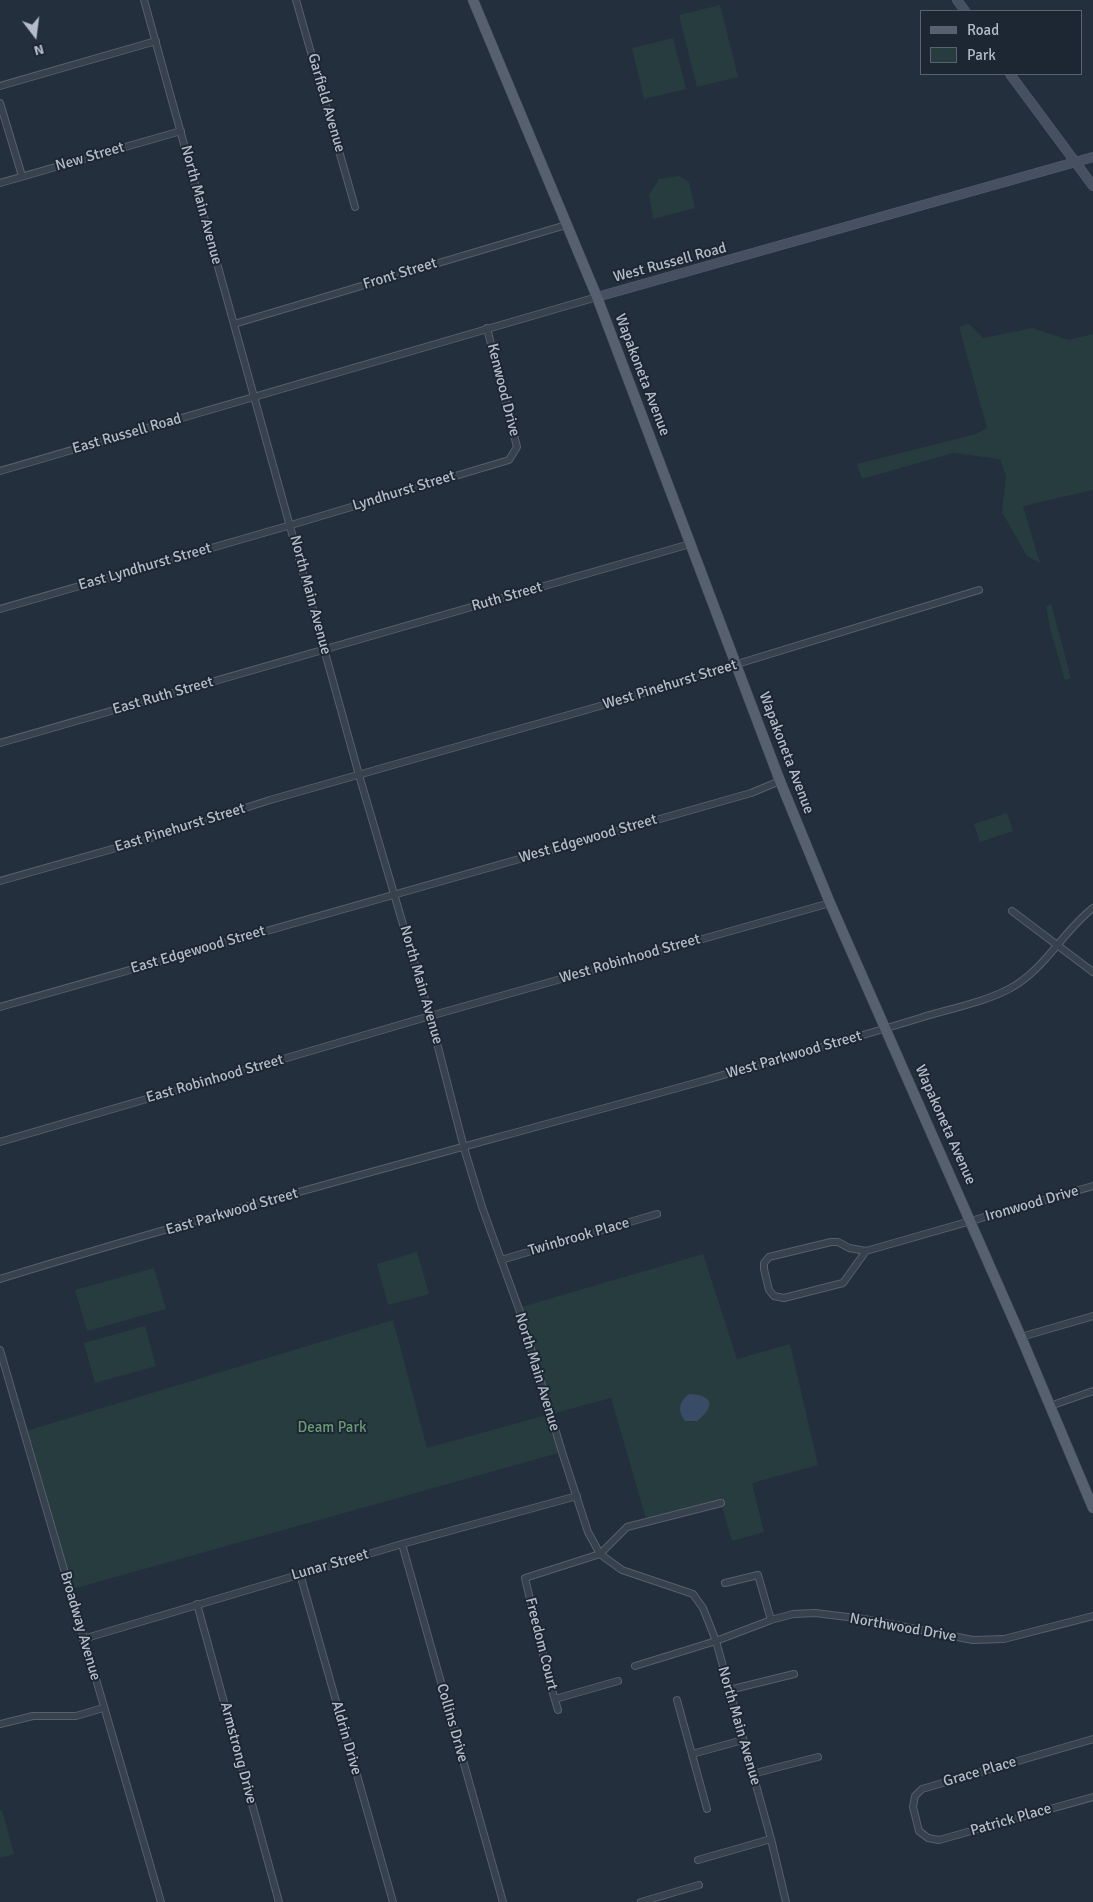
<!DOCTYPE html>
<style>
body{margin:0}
#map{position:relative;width:1093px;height:1902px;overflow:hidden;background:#242f3e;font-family:Signika,sans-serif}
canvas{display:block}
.legend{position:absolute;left:920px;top:10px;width:162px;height:65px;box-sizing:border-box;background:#1d2633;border:1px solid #59626f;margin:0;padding:6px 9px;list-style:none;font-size:15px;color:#b4bcc9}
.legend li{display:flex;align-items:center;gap:10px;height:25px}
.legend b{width:25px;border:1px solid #59626f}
.north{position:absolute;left:10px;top:10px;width:50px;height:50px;-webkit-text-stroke:4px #1d2633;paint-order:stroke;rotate:165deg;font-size:14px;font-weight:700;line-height:20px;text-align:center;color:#b4bcc9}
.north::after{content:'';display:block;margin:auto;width:18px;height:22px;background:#b4bcc9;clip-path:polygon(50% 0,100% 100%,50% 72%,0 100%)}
</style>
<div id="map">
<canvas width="1093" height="1902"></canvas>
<ul class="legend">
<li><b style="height:6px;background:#56606e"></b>Road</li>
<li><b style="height:14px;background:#263c3f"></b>Park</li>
</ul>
<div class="north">N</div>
</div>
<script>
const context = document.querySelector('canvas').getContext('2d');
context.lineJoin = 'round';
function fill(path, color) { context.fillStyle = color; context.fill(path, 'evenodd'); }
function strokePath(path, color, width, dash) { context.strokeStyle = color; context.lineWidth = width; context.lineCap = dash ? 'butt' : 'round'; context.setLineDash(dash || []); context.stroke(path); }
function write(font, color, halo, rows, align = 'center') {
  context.font = font + ' Signika,sans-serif'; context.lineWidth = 4; context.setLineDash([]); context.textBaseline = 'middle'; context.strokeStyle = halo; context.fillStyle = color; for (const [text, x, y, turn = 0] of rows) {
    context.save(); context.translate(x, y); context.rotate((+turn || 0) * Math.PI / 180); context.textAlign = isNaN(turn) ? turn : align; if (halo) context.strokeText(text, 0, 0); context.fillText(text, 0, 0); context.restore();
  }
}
const green = new Path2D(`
 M720,5L738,77L697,87L679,15Z
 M673,38L686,89L644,99L632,48Z
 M679,176L689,182L695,208L653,219L649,195L659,179Z
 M969,324L983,338L1032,328L1069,340L1093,334V490L1023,506L1040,563L1027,556L1002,512L1006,476L1000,459L953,453L862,479L857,464L976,434L987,428L959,327Z
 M1051,604L1071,678L1065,680L1050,628L1046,606Z
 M1007,813L1013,831L980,842L974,824Z
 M417,1252L429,1294L388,1305L377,1264Z
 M703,1254L737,1359L790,1344L818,1465L752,1483L764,1532L732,1541L721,1503L647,1522L611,1398L551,1414L562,1452L69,1590L23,1432L393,1320L427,1448L550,1414L518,1308Z
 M154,1268L166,1309L87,1331L75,1290Z
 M145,1326L156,1366L95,1383L84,1343Z
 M2,1810L14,1854L0,1858V1811Z`);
const water = new Path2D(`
 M689,1394C713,1395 716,1406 697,1421H685C677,1411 679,1401 689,1394Z`);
const street = new Path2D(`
 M144,0L359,775L430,1016L464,1148L482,1207L520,1312L562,1452L588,1532L600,1554L622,1570L693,1594L703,1608L716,1641L771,1839L786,1902
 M296,0L355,207
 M0,86L156,41
 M0,103L22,176
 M0,183L181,131
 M234,324L566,225
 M0,471L597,297
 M0,609L291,525L509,460L517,447L487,328
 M0,743L690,544
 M0,881L158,836L270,800L600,706L979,590
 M1012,911L1093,972
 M0,1007L751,793L780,781
 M0,1142L430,1016L830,903
 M866,1251L843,1283L784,1298L774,1296L769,1290L764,1269V1263L769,1257L831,1242H838L849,1248L866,1251L1093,1186
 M501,1260L657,1214
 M0,1279C234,1207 470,1146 706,1080C777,1059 849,1040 920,1018C949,1009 982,1003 1009,989C1045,970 1062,932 1093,908
 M1021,1337L1093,1316
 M0,1350L161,1902
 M1050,1406L1093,1391
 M402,1544L503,1902
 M300,1574L393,1902
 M725,1583L758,1575L771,1620
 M197,1604L279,1902
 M83,1639L402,1544L577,1496
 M635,1666L716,1641L771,1620L793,1614L815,1613L864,1619L973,1640L1004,1639L1093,1616
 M729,1690L794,1674
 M555,1699L618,1681
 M677,1700L707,1809
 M558,1710L549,1680L525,1578L600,1554L627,1527L721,1503
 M0,1724L33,1716H76L103,1708
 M1093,1739L922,1789L915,1796L913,1807L919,1831L928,1838L939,1840L1093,1797
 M692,1754L743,1740
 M752,1774L818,1757
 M698,1860L771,1839
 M641,1902L699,1885`);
const secondary = new Path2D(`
 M957,0L965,11
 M1010,74L1093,186
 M597,297L1093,157`);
const primary = new Path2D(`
 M473,0L597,297L780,781L830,903L1021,1337L1093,1508`);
const streetNames = [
 ["Garfield Avenue",326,103,74],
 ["New Street",90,157,-16],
 ["North Main Avenue",201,205,75],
 ["West Russell Road",670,263,-15],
 ["Front Street",400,274,-17],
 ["Wapakoneta Avenue",642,375,69],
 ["Kenwood Drive",503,390,76],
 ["East Russell Road",127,434,-16],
 ["Lyndhurst Street",404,491,-17],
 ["East Lyndhurst Street",145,567,-16],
 ["North Main Avenue",310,595,75],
 ["Ruth Street",507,597,-16],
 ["West Pinehurst Street",670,685,-17],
 ["East Ruth Street",163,696,-16],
 ["Wapakoneta Avenue",786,753,69],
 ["East Pinehurst Street",180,828,-17],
 ["West Edgewood Street",588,839,-16],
 ["East Edgewood Street",198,950,-16],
 ["West Robinhood Street",630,959,-16],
 ["North Main Avenue",421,985,74],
 ["West Parkwood Street",794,1055,-16],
 ["East Robinhood Street",215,1079,-16],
 ["Wapakoneta Avenue",945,1125,66],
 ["Ironwood Drive",1032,1204,-16],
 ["East Parkwood Street",232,1212,-16],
 ["Twinbrook Place",579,1237,-16],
 ["North Main Avenue",537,1372,73],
 ["Lunar Street",330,1565,-16],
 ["Broadway Avenue",80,1626,74],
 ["Northwood Drive",903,1628,10],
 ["Freedom Court",541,1644,76],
 ["Collins Drive",452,1723,74],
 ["North Main Avenue",739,1726,74],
 ["Aldrin Drive",346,1738,74],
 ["Armstrong Drive",238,1753,75],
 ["Grace Place",980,1772,-16],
 ["Patrick Place",1011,1820,-16]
];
const parkNames = [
 ["Deam Park",332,1428]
];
fill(green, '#263c3f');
fill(water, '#394c67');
strokePath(street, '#565f6c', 8);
strokePath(secondary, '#565f6c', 10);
strokePath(primary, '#414a57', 11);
strokePath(street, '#38414e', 6);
strokePath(secondary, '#465061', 9);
strokePath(primary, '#56606e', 10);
write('15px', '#b4bcc9', '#1d2633', streetNames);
write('15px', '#6b9a76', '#1d2633', parkNames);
</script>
